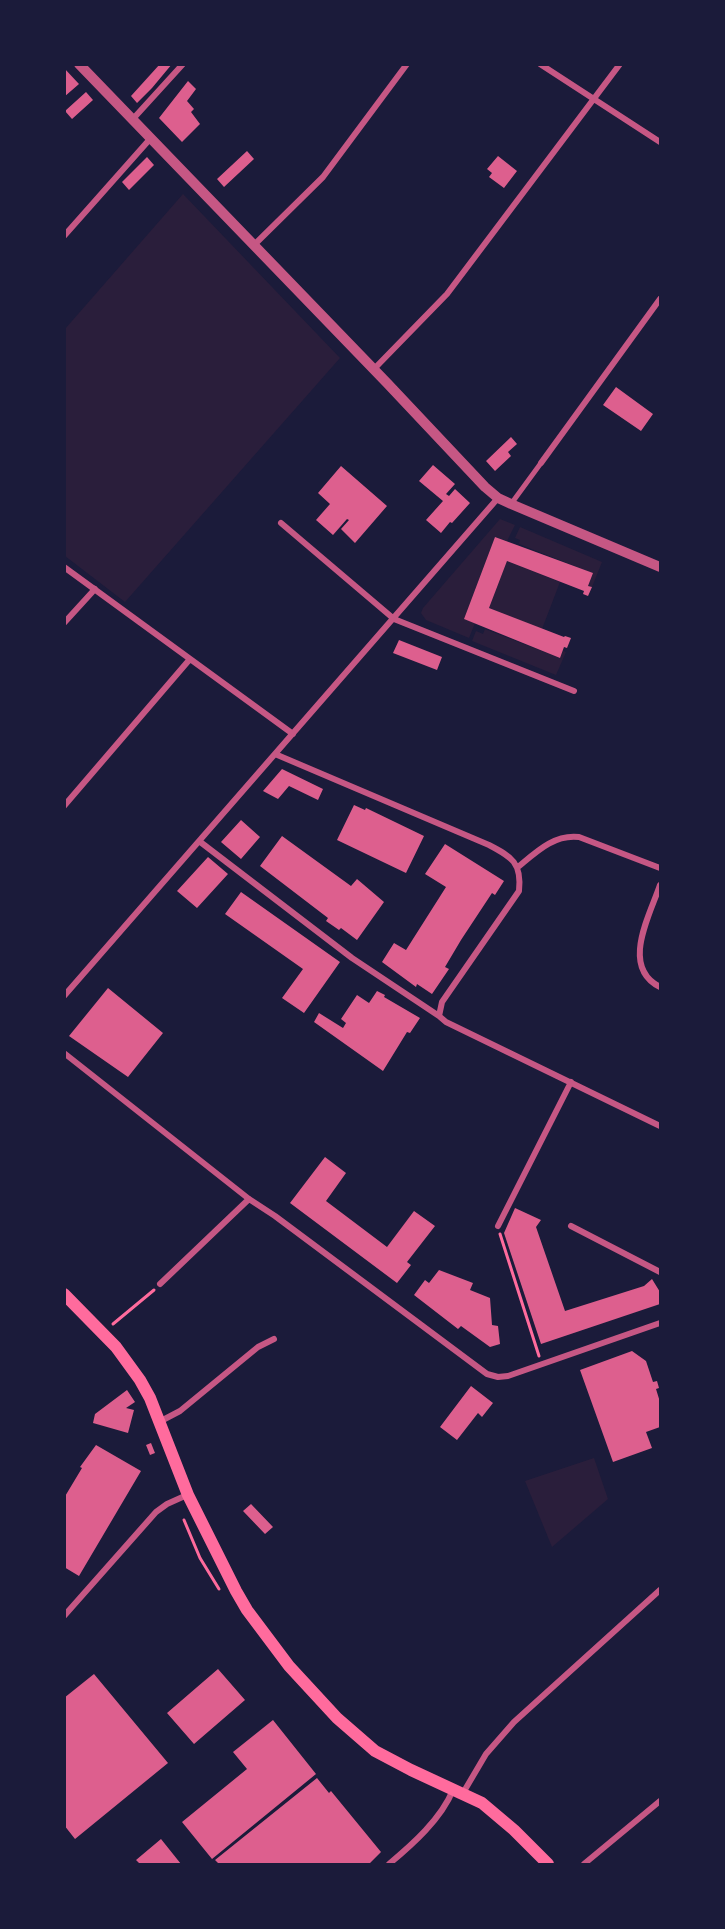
<!DOCTYPE html>
<style>
body{margin:0}
#map{position:relative;width:725px;height:1929px;overflow:hidden;background:#1b1b3a;font-family:Literata,serif}
canvas{display:block}
.frame{position:absolute;inset:0;border:66px solid #1b1b3a;pointer-events:none}
</style>
<div id="map">
<canvas width="725" height="1929"></canvas>
<div class="frame"></div>
</div>
<script>
const context = document.querySelector('canvas').getContext('2d');
context.lineJoin = 'round';
function fill(path, color) { context.fillStyle = color; context.fill(path, 'evenodd'); }
function strokePath(path, color, width, dash) { context.strokeStyle = color; context.lineWidth = width; context.lineCap = dash ? 'butt' : 'round'; context.setLineDash(dash || []); context.stroke(path); }
const green = new Path2D(`
 M183,194L340,358L125,602L65,556V329Z
 M500,519L515,525L507,541L495,537L464,619L475,623L469,638L426,620L421,613L423,608Z
 M520,527L602,562L592,587L588,586L592,573L519,544L520,540L515,538Z
 M507,561L560,582L542,629L489,608Z
 M485,629L560,658L563,651L566,652L556,675L472,641L476,631L483,634Z
 M594,1458L608,1499L552,1547L525,1481Z`);
const building = new Path2D(`
 M160,64H172L152,88L137,103L131,96Z
 M64,68L79,84L64,97Z
 M188,81L196,89L187,101L194,109L191,112L200,124L182,142L159,118Z
 M86,92L93,100L72,119L65,111Z
 M247,151L254,159L224,187L217,179Z
 M498,156L517,171L504,188L489,177L492,173L487,169Z
 M147,157L154,165L129,190L122,182Z
 M616,387L653,414L641,431L603,405Z
 M511,437L517,444L508,452L511,456L495,471L486,461Z
 M433,465L455,484L446,494L449,496L455,489L470,503L452,523L450,522L441,533L426,520L443,501L419,481Z
 M341,466L387,506L355,543L341,529L349,520L347,519L333,535L316,520L330,504L318,493Z
 M495,537L593,573L588,586L592,587L588,596L583,594L584,591L507,561L489,608L564,637L565,636L571,638L567,648L564,647L560,658L464,619Z
 M399,640L442,657L437,670L393,653Z
 M282,769L323,789L318,800L289,786L278,799L263,791Z
 M354,805L365,810L366,808L424,836L406,873L337,840Z
 M241,820L260,837L241,859L221,842Z
 M282,836L351,886L357,879L384,902L357,940L341,928L339,930L326,921L328,918L260,866Z
 M445,844L504,881L495,895L492,893L461,940L445,967L449,969L432,994L417,984L416,987L382,962L394,943L406,950L446,887L425,874Z
 M208,857L228,874L197,908L177,891Z
 M241,892L340,962L304,1013L282,998L303,969L225,914Z
 M108,988L163,1033L128,1077L69,1036Z
 M377,991L385,995L384,997L420,1018L410,1033L407,1032L383,1071L314,1022L319,1013L343,1028L346,1023L341,1019L357,995L369,1003Z
 M325,1157L346,1173L326,1201L387,1247L414,1211L435,1226L407,1262L411,1265L397,1283L290,1203Z
 M515,1208L541,1220L536,1227L565,1311L644,1286L652,1279L660,1292V1304L541,1344L504,1233Z
 M439,1270L473,1283L470,1290L490,1298L492,1325L498,1326L500,1344L490,1347L461,1326L458,1329L414,1295L425,1280L429,1283Z
 M632,1351L646,1361L653,1382L657,1381L659,1388L656,1389L660,1402V1427L646,1432L652,1448L613,1462L580,1370Z
 M471,1386L493,1403L482,1417L478,1413L457,1440L440,1427Z
 M127,1390L135,1402L126,1408L134,1410L128,1433L93,1423L95,1414Z
 M151,1443L155,1453L150,1455L146,1445Z
 M96,1445L141,1471L79,1576L64,1567V1498L82,1468L80,1467Z
 M251,1504L273,1527L265,1534L243,1511Z
 M218,1669L245,1700L194,1744L167,1713Z
 M94,1674L168,1763L75,1839L64,1825V1698Z
 M273,1720L316,1774L212,1859L182,1822L247,1769L233,1752Z
 M317,1778L329,1793L331,1791L381,1852L369,1864H219L215,1860Z
 M161,1839L181,1864H140L136,1860Z`);
const path = new Path2D(`
 M500,1234L539,1356
 M113,1324L154,1290
 M184,1520L200,1558L219,1589`);
const pedestrian = new Path2D(`
 M511,504L541,463`);
const minor = new Path2D(`
 M540,64L660,142
 M132,120L183,64
 M64,236L150,139
 M253,246L323,177L407,64
 M374,369L447,294L620,64
 M541,463L660,299
 M281,523L394,619L574,691
 M64,567L293,734
 M64,623L95,589
 M275,754L489,845C512,857 522,863 519,891L442,1002L439,1016L446,1022L660,1126
 M64,806L190,659
 M199,841L352,958L439,1016
 M518,867C536,852 554,834 579,837L660,868
 M660,885C650,915 620,967 660,987
 M64,996L498,498
 M64,1053L249,1199L275,1216L487,1374L498,1377L508,1376L660,1323
 M498,1226L571,1082
 M571,1226L660,1272
 M160,1284L249,1199
 M159,1422L180,1411L258,1347L274,1339
 M64,1616L156,1512L167,1504L187,1495
 M463,1793L486,1754L514,1722L660,1590
 M389,1864C413,1844 441,1819 453,1790
 M584,1864L660,1801`);
const tertiary = new Path2D(`
 M79,64L387,383L485,487L498,498L511,504L660,567`);
const secondary = new Path2D(`
 M64,1294L116,1347L140,1380L150,1398L188,1495L236,1591L247,1610L289,1666L337,1718L375,1751L411,1770L482,1803L514,1830L548,1864`);
fill(green, '#2a1e3b');
fill(building, '#dd5f8e');
strokePath(path, '#ff6b9d', 3);
strokePath(pedestrian, '#c65784', 5);
strokePath(minor, '#c65784', 6);
strokePath(tertiary, '#c65784', 10);
strokePath(secondary, '#ff6b9d', 12);
</script>
